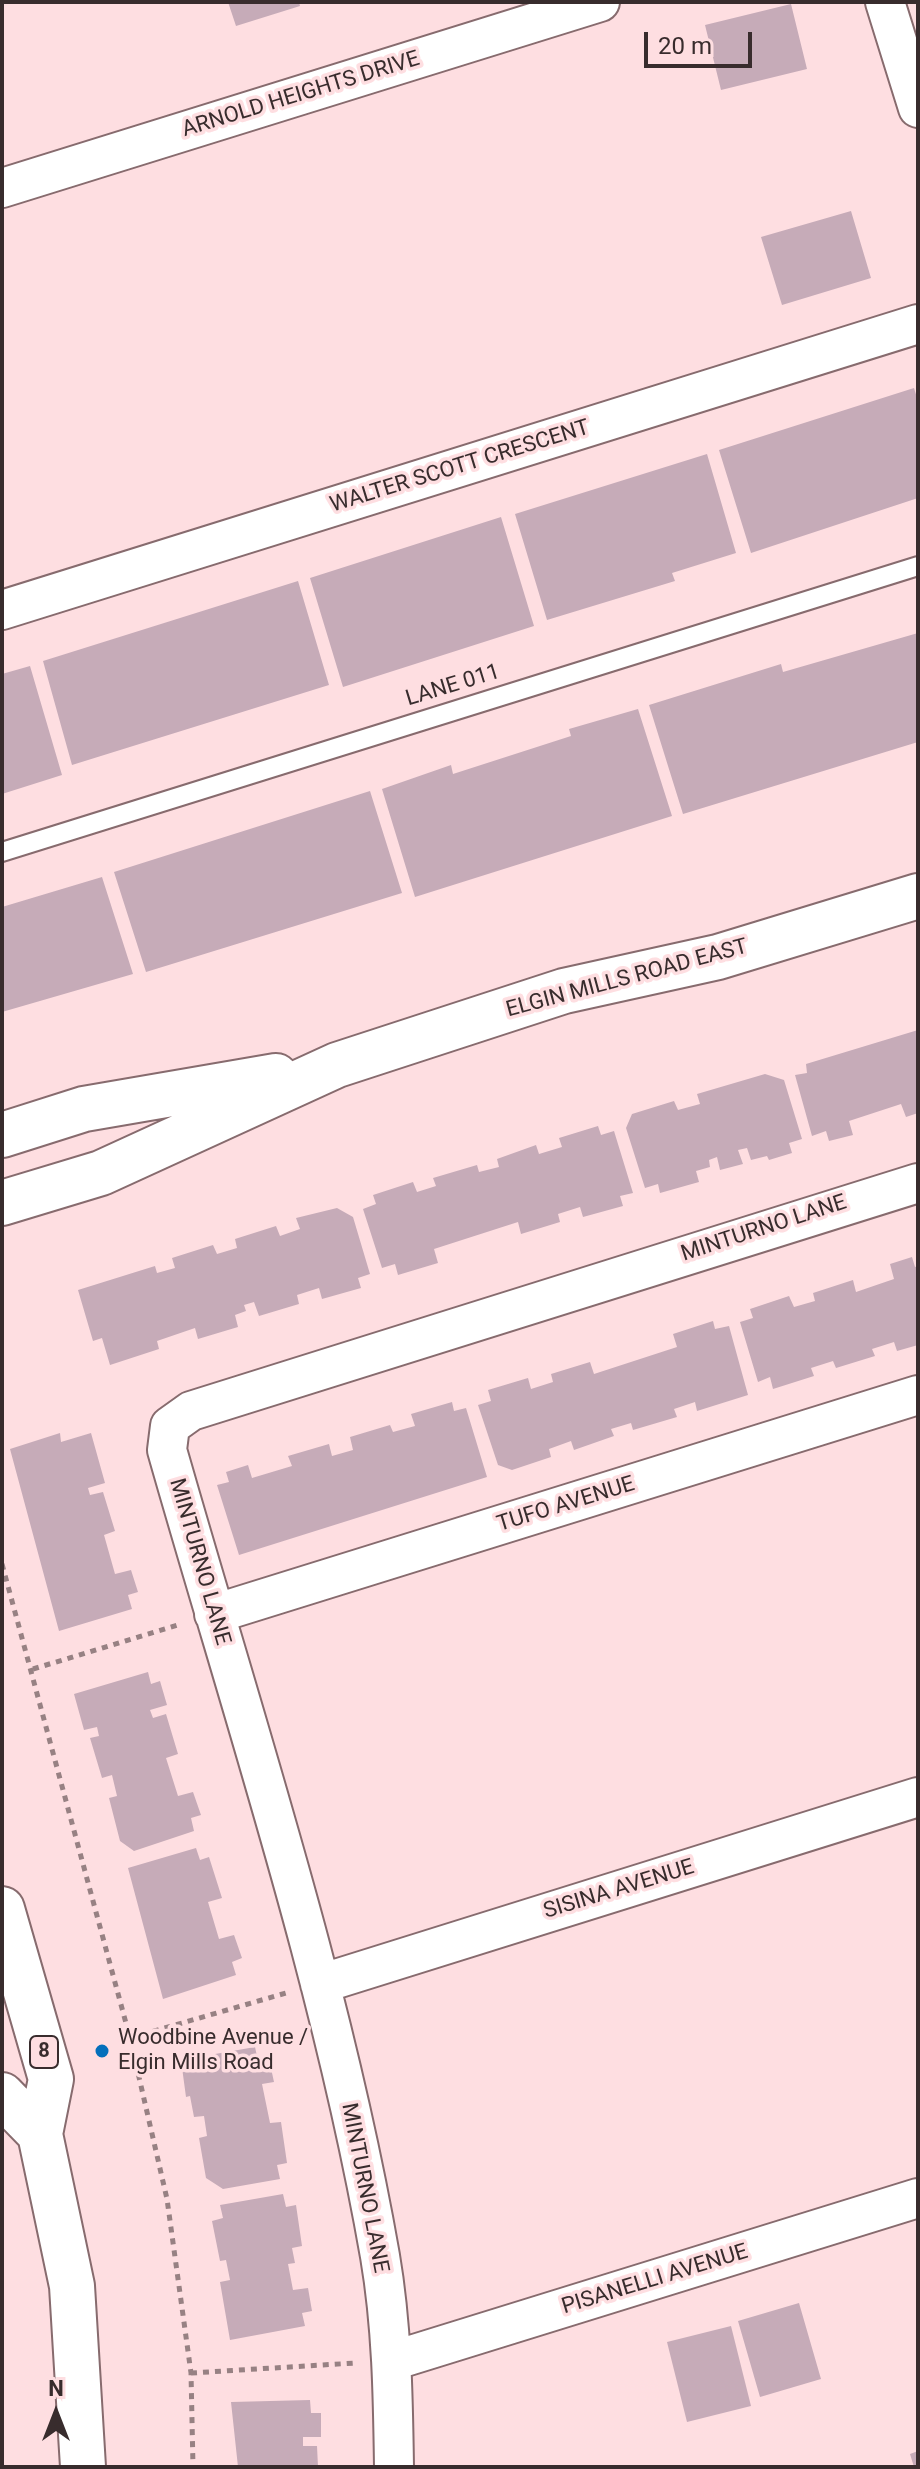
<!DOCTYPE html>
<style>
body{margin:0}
#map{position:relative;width:920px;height:2469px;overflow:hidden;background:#fedee1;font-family:Roboto,sans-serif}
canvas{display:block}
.frame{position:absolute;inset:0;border:4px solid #382c2d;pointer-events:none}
.north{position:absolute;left:16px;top:2373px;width:80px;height:80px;-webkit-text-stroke:6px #fedee1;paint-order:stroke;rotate:0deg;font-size:22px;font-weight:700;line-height:32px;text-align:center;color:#382c2d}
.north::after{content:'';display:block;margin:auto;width:28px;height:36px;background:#382c2d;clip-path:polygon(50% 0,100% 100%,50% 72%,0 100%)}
.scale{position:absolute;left:644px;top:32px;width:108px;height:36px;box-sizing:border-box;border:4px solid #382c2d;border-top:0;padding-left:10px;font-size:24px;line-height:28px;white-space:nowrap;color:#382c2d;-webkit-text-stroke:6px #fedee1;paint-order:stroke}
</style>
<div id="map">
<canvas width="920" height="2469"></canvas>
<div class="frame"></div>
<div class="north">N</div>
<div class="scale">20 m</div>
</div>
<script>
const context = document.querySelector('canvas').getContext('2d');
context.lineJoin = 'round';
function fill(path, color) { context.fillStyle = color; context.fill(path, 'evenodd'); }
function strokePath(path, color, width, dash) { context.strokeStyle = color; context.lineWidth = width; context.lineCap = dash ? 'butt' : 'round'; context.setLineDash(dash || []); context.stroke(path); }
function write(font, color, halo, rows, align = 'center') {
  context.font = font + ' Roboto,sans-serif'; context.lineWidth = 7; context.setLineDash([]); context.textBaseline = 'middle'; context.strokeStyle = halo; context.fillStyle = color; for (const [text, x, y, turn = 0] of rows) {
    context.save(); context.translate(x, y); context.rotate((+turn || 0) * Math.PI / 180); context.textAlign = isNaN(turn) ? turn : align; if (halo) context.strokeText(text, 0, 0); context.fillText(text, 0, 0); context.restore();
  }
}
const building = new Path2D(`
 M228,2H299L300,6L236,26Z
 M791,4L807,69L721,90L705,25Z
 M851,211L871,278L782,305L761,237Z
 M914,388L918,401V498L751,553L719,450Z
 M707,454L736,553L672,573L675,581L547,620L515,514Z
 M501,517L534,626L343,687L310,578Z
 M298,581L329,685L72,765L43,661Z
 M918,633V742L683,814L649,705L781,664L783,672Z
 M30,666L62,775L2,794V674Z
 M638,709L672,816L415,897L382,789L451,765L453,774L571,736L569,729Z
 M370,791L402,893L146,972L114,872Z
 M102,877L133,974L2,1012V907Z
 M918,1030V1113L906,1117L901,1104L849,1121L853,1135L829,1141L826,1131L812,1136L795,1075L807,1073L806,1064Z
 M765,1074L784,1080L802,1139L789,1143L792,1153L769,1160L767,1156L751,1160L747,1148L738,1150L743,1164L720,1170L717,1157L709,1160L710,1167L696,1171L699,1182L660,1193L658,1184L645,1188L626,1128L632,1114L674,1101L678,1110L700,1104L697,1094Z
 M598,1126L601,1135L614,1131L633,1193L620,1196L623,1206L583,1217L580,1207L558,1214L560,1222L521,1234L518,1222L434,1249L438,1263L398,1275L395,1264L382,1268L363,1209L376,1204L373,1195L413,1182L417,1192L436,1186L433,1178L477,1165L479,1172L499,1167L497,1159L536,1145L539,1154L562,1147L559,1138Z
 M337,1208L353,1217L370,1274L358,1278L361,1288L322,1299L319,1288L297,1295L299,1304L259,1316L254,1302L244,1305L246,1311L235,1315L238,1327L198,1339L195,1328L157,1341L159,1349L110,1365L102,1338L93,1341L78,1290L155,1266L157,1273L175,1268L172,1258L213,1245L217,1254L237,1248L235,1239L276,1226L280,1236L300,1229L296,1218Z
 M912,1257L915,1267L918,1266V1345L897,1351L894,1342L872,1349L875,1356L836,1368L833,1361L811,1368L814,1376L773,1389L770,1377L758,1382L740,1322L753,1318L750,1309L789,1296L794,1307L815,1301L813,1293L853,1280L856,1292L894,1279L890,1264Z
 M713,1321L715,1329L729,1326L748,1395L697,1411L695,1402L674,1409L677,1417L633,1430L631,1423L611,1429L614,1436L574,1450L571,1441L549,1449L551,1457L512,1470L498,1465L478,1405L491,1401L488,1390L528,1378L531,1389L553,1382L551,1374L590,1362L594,1374L677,1347L673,1334Z
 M452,1402L454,1411L466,1408L487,1477L239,1555L217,1485L229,1482L226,1472L248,1465L252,1478L292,1466L288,1456L329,1444L332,1456L353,1450L350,1437L390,1425L393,1432L415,1426L411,1414Z
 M60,1433L61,1442L91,1433L105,1483L88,1488L90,1495L103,1492L115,1531L104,1535L115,1574L131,1570L138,1592L128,1595L132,1609L59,1631L10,1449Z
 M148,1672L151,1684L160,1681L167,1705L150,1710L153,1718L166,1714L178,1754L166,1758L178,1796L193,1792L201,1815L191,1818L194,1831L134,1851L120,1841L109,1798L117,1796L112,1775L102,1778L90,1738L99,1736L97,1727L84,1730L74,1694Z
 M196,1848L200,1860L209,1857L222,1898L208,1902L219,1939L234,1935L242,1958L232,1962L236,1975L163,1999L128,1868Z
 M255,2047L258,2061L269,2059L274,2082L262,2084L270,2123L281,2122L287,2163L277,2165L280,2179L223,2189L206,2178L199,2138L207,2136L204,2116L194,2117L190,2096L186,2097L181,2060Z
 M283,2194L286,2207L296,2205L302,2246L292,2248L295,2263L288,2264L293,2290L308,2288L312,2311L302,2313L305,2326L230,2340L220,2282L230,2280L226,2260L220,2261L212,2221L223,2218L220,2205Z
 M799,2303L821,2379L760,2397L738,2321Z
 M731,2326L751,2406L687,2422L667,2342Z
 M310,2400L311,2413H321V2437H303V2446H317L318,2467H238L231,2402Z
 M918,2451V2467H914L910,2454Z`);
const path = new Path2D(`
 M2,1564L130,2038L167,2199L191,2373L193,2467
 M33,1669L181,1624
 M130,2038L286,1993
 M191,2373L355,2363`);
const lane = new Path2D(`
 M2,852L918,566`);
const street = new Path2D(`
 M885,2L918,108
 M2,188L600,2
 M2,610L918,324
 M214,1614L918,1395
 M320,1984L918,1797
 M392,2361L918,2198
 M394,2467C393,2397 392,2326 380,2256C332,1982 243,1717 167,1450L170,1426L191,1411L918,1183`);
const secondary = new Path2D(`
 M2,1135L84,1109L276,1076
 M2,1203L101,1173L337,1065L564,991L718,957L918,896`);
const primary = new Path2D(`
 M2,1909L51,2079L40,2134L72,2286L83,2467
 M2,2095L40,2134`);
const markers = [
 [102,2051,8,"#046fbb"]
];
const shields = [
 [44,2052,28]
];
const shieldNames = [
 ["8",44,2052]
];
const streetNames = [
 ["ARNOLD HEIGHTS DRIVE",301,95,-17],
 ["WALTER SCOTT CRESCENT",460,467,-17],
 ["LANE 011",453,686,-17],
 ["ELGIN MILLS ROAD EAST",627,979,-15],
 ["MINTURNO LANE",764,1229,-18],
 ["TUFO AVENUE",566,1505,-17],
 ["MINTURNO LANE",199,1562,74],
 ["SISINA AVENUE",619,1890,-17],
 ["MINTURNO LANE",364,2188,79],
 ["PISANELLI AVENUE",655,2280,-17]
];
const poiNames = [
 ["Woodbine Avenue /",118,2038],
 ["Elgin Mills Road",118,2063]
];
fill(building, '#c6abb8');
strokePath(lane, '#876b6e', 22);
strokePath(street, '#876b6e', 42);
strokePath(secondary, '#876b6e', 48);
strokePath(primary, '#876b6e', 48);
strokePath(path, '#978183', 5, [6, 6]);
strokePath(lane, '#fff', 18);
strokePath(street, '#fff', 38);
strokePath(secondary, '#fff', 44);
strokePath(primary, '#fff', 44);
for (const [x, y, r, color] of markers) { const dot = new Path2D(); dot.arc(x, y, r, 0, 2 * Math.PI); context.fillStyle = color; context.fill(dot); strokePath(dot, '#fedee1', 3); }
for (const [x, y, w] of shields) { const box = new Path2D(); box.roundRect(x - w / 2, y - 16, w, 32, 6); context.fillStyle = '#fedee1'; context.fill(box); strokePath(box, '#382c2d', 2); }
write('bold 20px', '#382c2d', null, shieldNames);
write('22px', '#382c2d', '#fedee1', streetNames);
write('22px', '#382c2d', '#fedee1', poiNames, 'left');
</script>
